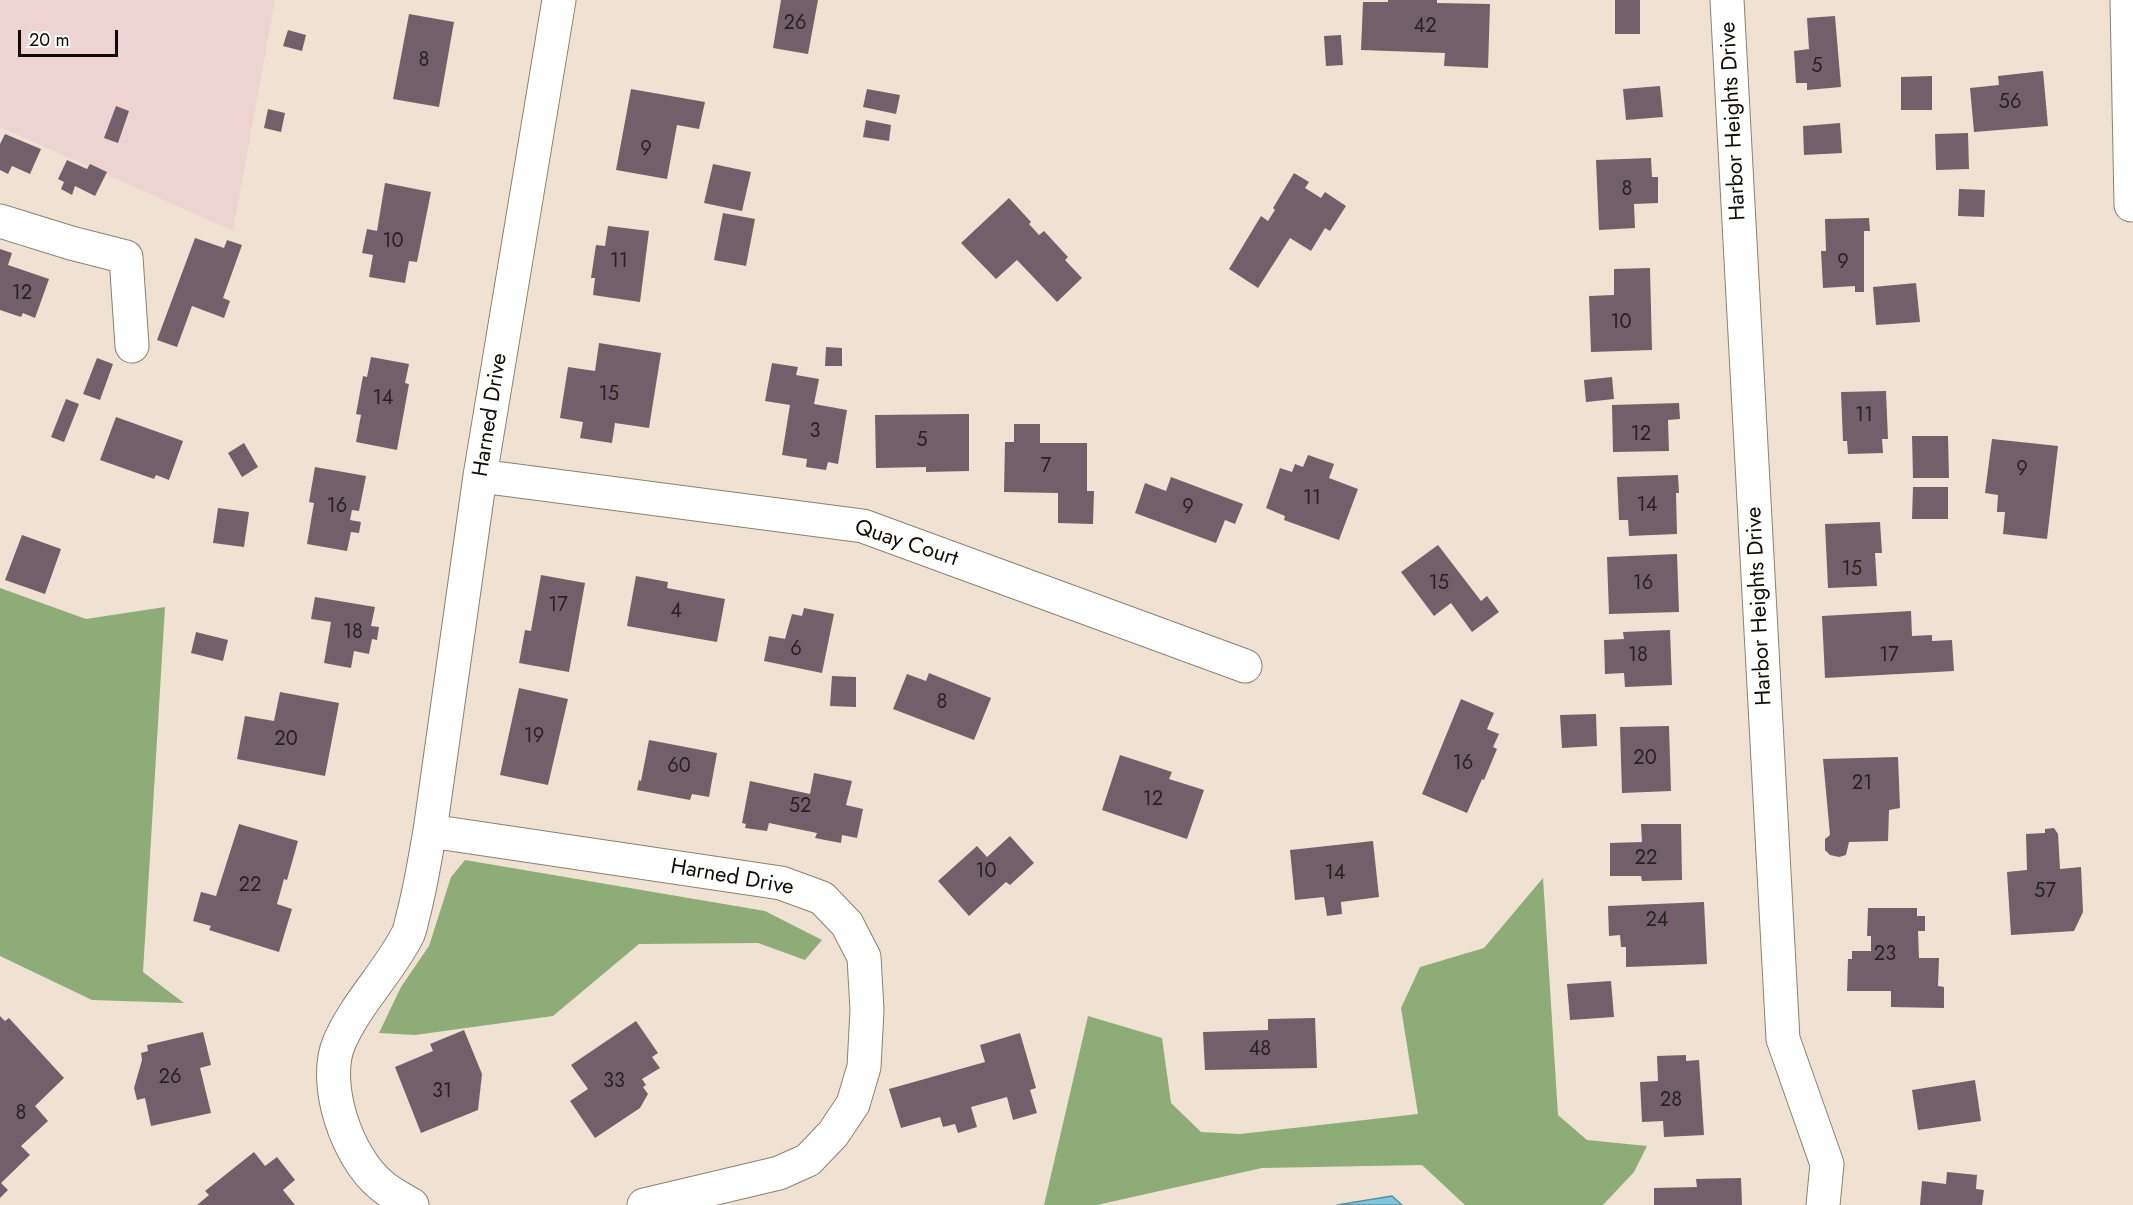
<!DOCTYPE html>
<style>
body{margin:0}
#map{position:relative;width:2133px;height:1205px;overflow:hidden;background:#f0e2d2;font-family:Jost,sans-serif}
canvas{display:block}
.scale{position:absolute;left:18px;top:30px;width:100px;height:27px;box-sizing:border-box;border:3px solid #110c07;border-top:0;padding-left:8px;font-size:18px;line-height:21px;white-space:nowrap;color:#110c07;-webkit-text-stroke:4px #fff;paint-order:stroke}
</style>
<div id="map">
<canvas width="2133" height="1205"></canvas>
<div class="scale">20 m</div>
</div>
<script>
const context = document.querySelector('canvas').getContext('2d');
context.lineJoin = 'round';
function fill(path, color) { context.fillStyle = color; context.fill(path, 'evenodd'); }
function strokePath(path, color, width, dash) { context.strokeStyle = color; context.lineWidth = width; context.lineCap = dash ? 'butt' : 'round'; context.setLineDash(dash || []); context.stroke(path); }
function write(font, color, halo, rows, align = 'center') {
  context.font = font + ' Jost,sans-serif'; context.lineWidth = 6; context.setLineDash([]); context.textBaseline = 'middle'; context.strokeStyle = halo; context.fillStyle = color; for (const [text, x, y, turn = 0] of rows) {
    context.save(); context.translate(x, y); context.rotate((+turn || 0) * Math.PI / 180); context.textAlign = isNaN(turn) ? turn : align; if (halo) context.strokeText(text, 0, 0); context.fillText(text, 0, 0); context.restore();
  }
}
const commercial = new Path2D(`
 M0,0H275L233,231L0,127Z`);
const forest = new Path2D(`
 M0,588L86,619L165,607L143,972L184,1003L92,1000L0,956Z
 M465,860L765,911L822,940L805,960L758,943L639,944L553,1016L415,1035L379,1033L401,987L429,946L451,877Z
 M1543,878L1558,1115L1587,1140L1647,1146L1634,1172L1603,1205H1465L1422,1165L1262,1168L1097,1205H1044L1088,1016L1162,1038L1171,1103L1201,1132L1240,1134L1418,1114L1401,1008L1420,967L1484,948Z`);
const water = new Path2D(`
 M1392,1196L1402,1205H1337Z`);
const building = new Path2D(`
 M781,0H818L808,54L773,48Z
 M1388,0H1437V3L1490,4L1488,68L1444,66L1445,53L1361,50L1363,2H1388Z
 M1615,0H1640V34H1615Z
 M409,14L454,22L439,107L393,99Z
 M1835,16L1841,87L1807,90V83H1796L1794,51L1809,49L1807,18Z
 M288,30L306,35L302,51L283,46Z
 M1341,35L1343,65L1326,66L1324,36Z
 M2043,71L2048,126L1974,132L1970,88L1999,85L1998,76Z
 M1932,76V110H1901V77Z
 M1660,86L1663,117L1626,120L1623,89Z
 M631,89L705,102L699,129L677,125L667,179L616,170Z
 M867,89L900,95L896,114L863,107Z
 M116,106L129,111L118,143L104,138Z
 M268,109L285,113L281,132L264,128Z
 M866,120L891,125L889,141L863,137Z
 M1840,123L1842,153L1804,155L1803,126Z
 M1968,133L1969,169L1936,170L1935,134Z
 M5,134L41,149L30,174L12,166L8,174L0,170V144Z
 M1651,158L1652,177H1658V203L1634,204L1635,228L1599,230L1596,160Z
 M67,160L87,169L90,164L107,172L95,196L75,186L72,195L61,189L64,182L58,179Z
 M713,164L751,172L742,211L704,203Z
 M1294,173L1309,182L1305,188L1321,198L1325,192L1346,206L1330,231L1325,228L1311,251L1290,238L1258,288L1229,269L1261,216L1268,221L1275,210L1273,208Z
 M385,183L431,192L417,262L409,261L405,283L369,277L373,255L362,253L367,229L377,231Z
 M1959,189L1985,190L1984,217L1958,216Z
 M1009,198L1031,222L1029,224L1039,235L1044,231L1068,257L1065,260L1082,278L1057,302L1017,260L996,279L961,243Z
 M723,213L755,219L746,266L714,260Z
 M1869,218L1870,231H1864V292H1855V286L1823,288L1821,251H1826L1825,219Z
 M608,226L649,231L640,302L593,295L595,278H591L596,245L605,246Z
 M195,238L224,248L227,240L242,245L223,298L230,301L224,318L192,306L177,347L157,340Z
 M0,249L12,253L8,265L49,279L35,318L23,313L21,317L0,310Z
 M1650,268L1652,350L1591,352L1589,296L1614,295V269Z
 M1916,283L1920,322L1876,325L1873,287Z
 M599,343L661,353L649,428L615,423L612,443L580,438L583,422L560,418L568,367L595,371Z
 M826,347L842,348V366H825Z
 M371,357L409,364L405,383L409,384L397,450L356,442L361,415L356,414L363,376L367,377Z
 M97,358L113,364L100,400L83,394Z
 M772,363L798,367L796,375L819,379L814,404L847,410L838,464L828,462L826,470L806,467L807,459L782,455L790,405L765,401Z
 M1612,377L1614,399L1586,402L1584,380Z
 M1886,391L1888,439H1882L1883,453L1848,454L1847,441H1843L1841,392Z
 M66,399L79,404L64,442L51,437Z
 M1679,403L1680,419L1668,420L1669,451L1613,452L1612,405Z
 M969,414V471L926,472V467L876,468L875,415Z
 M116,417L183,441L169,480L156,475L154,479L100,460Z
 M1014,424H1040V443H1087V491H1094L1093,524L1058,523V493L1004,492L1005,442H1014Z
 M1912,436H1948L1949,478H1913Z
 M1992,439L2058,446L2047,539L2003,534L2005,512H1997L1998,495L1985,493Z
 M244,443L258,467L242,477L228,453Z
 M1308,455L1334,464L1329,478L1358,489L1339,540L1284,520L1285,516L1266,508L1280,468L1292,472L1295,464L1303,467Z
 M315,467L366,476L359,511L352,510L350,520L361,522L359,533L351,532L347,551L307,544L314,503L309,502Z
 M1678,475L1679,493H1676L1677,534L1629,536L1628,520H1619L1617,477Z
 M1171,477L1243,504L1235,524L1225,520L1216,543L1135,513L1145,483L1166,491Z
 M1913,487H1948V519H1912Z
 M218,508L249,512L244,547L213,543Z
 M1880,522L1882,553H1875L1877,586L1828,588L1825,524Z
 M22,535L61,549L45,594L5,580Z
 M1438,545L1481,601L1487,596L1499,612L1472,632L1451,603L1434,616L1401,572Z
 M1677,554L1679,612L1609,614L1607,557Z
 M541,575L585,583L569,672L519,663L525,630L531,631Z
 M636,576L668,582L667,588L725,599L717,642L627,626Z
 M315,597L375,607L371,626L379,627L377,640L372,639L369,654L354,651L351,668L324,663L331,622L311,619Z
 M804,608L834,614L822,673L764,661L769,636L785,639L792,614L802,616Z
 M1911,611L1912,636L1932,635V641L1952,640L1954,671L1825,678L1822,616Z
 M1670,630L1672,685L1625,687L1624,673L1605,674L1604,640L1624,639L1623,632Z
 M196,632L228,640L223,661L191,653Z
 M929,673L991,698L974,740L893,709L907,674L926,681Z
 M832,676L856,677V707L830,706Z
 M519,688L568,699L548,785L500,775Z
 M280,692L339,703L325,776L237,759L245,716L274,721Z
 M1461,699L1494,713L1487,729L1499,734L1493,747L1497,749L1484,780L1482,779L1467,813L1422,794Z
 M1596,714L1597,746L1562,748L1560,715Z
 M1669,726L1671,791L1622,793L1620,727Z
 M649,740L717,753L709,797L692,794L690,800L637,790L639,780L641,781Z
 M1120,755L1172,772L1169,779L1204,790L1187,839L1102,810Z
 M1898,757L1900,808L1889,810L1888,841L1849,842L1846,855L1839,857L1830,855L1825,850V839L1830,835L1823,759Z
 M814,773L852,781L846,805L863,809L857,838L842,835L841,843L815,838L817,833L769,823L767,831L745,828L746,824L742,823L750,781L810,794Z
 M239,824L298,841L287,880L284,879L277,904L292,909L279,952L209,930L211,926L193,921L201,892L216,896Z
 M1641,824H1681L1682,880L1642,881L1641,876H1610V843L1642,842Z
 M2054,828L2058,834L2060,869L2081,867L2083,912L2074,931L2011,935L2007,872L2027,870L2026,834L2045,833V829Z
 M1010,836L1034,863L1010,885L1006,882L969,916L938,881L977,846L987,857Z
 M1373,841L1379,897L1341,902L1342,914L1327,916L1324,897L1295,900L1290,850Z
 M1704,902L1707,964L1626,967V947H1621L1620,935L1609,936L1608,906Z
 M1868,908H1917V916H1925V931H1918L1919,958H1939L1938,986L1944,987V1008L1891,1007V991H1847L1848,959H1852V951H1871V936H1867Z
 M1611,981L1614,1017L1570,1020L1567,984Z
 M0,1016L5,1021L9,1018L64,1078L35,1106L48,1121L21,1146L30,1155L1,1183L8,1190L0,1198Z
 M1315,1018L1317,1068L1205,1070L1203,1032L1268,1030V1019Z
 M636,1021L658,1053L652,1057L660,1068L642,1079L646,1085L643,1087L648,1094L640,1108L595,1138L570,1101L588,1089L571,1065Z
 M464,1030L482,1074L478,1110L421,1133L395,1067L433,1051L430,1044Z
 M203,1032L211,1065L200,1068L211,1113L151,1126L145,1098L137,1100L134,1088L142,1060L141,1053L148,1051L147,1045Z
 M1020,1033L1036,1088L1030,1090L1037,1113L1013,1120L1007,1097L971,1107L977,1127L958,1133L955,1124L943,1127L940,1117L901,1128L889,1089L985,1062L980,1045Z
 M1686,1055V1061L1699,1060L1704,1135L1664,1137L1663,1121L1642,1122L1640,1082L1658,1081L1657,1056Z
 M1975,1080L1981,1121L1918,1130L1912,1090Z
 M254,1152L265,1166L277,1157L295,1180L283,1190L295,1205H197L209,1195L205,1191Z
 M1947,1172L1977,1175L1976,1189L1984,1190L1982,1205H1920L1922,1181L1946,1184Z
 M1741,1178L1742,1205H1654V1188L1697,1187L1696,1179Z`);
const minor = new Path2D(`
 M1727,0L1783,1039L1827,1164L1823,1205
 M2127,0L2131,205
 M0,221L71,243L126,257L132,346
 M480,476L863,526L1245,666
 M430,831L480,476L559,0
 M412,1205C402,1199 390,1193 381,1185C347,1157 322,1084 339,1043C356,1003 389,972 408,934C411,927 412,919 414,912C421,885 425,858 430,831L781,883L822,898L847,924L864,957L867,1010L864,1067L853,1104L833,1134L808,1160L779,1173L644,1205`);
const numberNames = [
 ["26",795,24],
 ["42",1425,27],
 ["8",424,61],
 ["5",1817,67],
 ["56",2010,103],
 ["9",646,150],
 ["8",1627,190],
 ["10",393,242],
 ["11",619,262],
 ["9",1843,263],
 ["12",22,294],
 ["10",1621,323],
 ["15",609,395],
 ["14",383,399],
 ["11",1864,416],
 ["3",815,432],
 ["12",1641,435],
 ["5",922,441],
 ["7",1046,467],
 ["9",2022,470],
 ["11",1312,499],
 ["14",1647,506],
 ["16",337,507],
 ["9",1188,508],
 ["15",1852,570],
 ["15",1439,584],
 ["16",1643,584],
 ["17",558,606],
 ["4",676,612],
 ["18",353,633],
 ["6",796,650],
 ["18",1638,656],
 ["17",1889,656],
 ["8",942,703],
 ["19",534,737],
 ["20",286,740],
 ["20",1645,759],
 ["16",1463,764],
 ["60",679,767],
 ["21",1862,784],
 ["12",1153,800],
 ["52",800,807],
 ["22",1646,859],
 ["10",986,872],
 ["14",1335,874],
 ["22",250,886],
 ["57",2045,892],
 ["24",1657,921],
 ["23",1885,955],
 ["48",1260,1050],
 ["26",170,1078],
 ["33",614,1082],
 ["31",442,1092],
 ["28",1671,1101],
 ["8",21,1114]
];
const streetNames = [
 ["Harbor Heights Drive",1734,121,-93],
 ["Harned Drive",491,415,-81],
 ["Quay Court",906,544,18],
 ["Harbor Heights Drive",1760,606,-93],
 ["Harned Drive",732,878,10]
];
fill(commercial, '#eed3d3');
fill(forest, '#8dac78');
fill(water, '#7ec5e0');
strokePath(water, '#5d8e9f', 1.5);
fill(building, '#716069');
strokePath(minor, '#8d8172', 35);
strokePath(minor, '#fff', 33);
write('20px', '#292120', null, numberNames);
write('22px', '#110c07', '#fff', streetNames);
</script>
